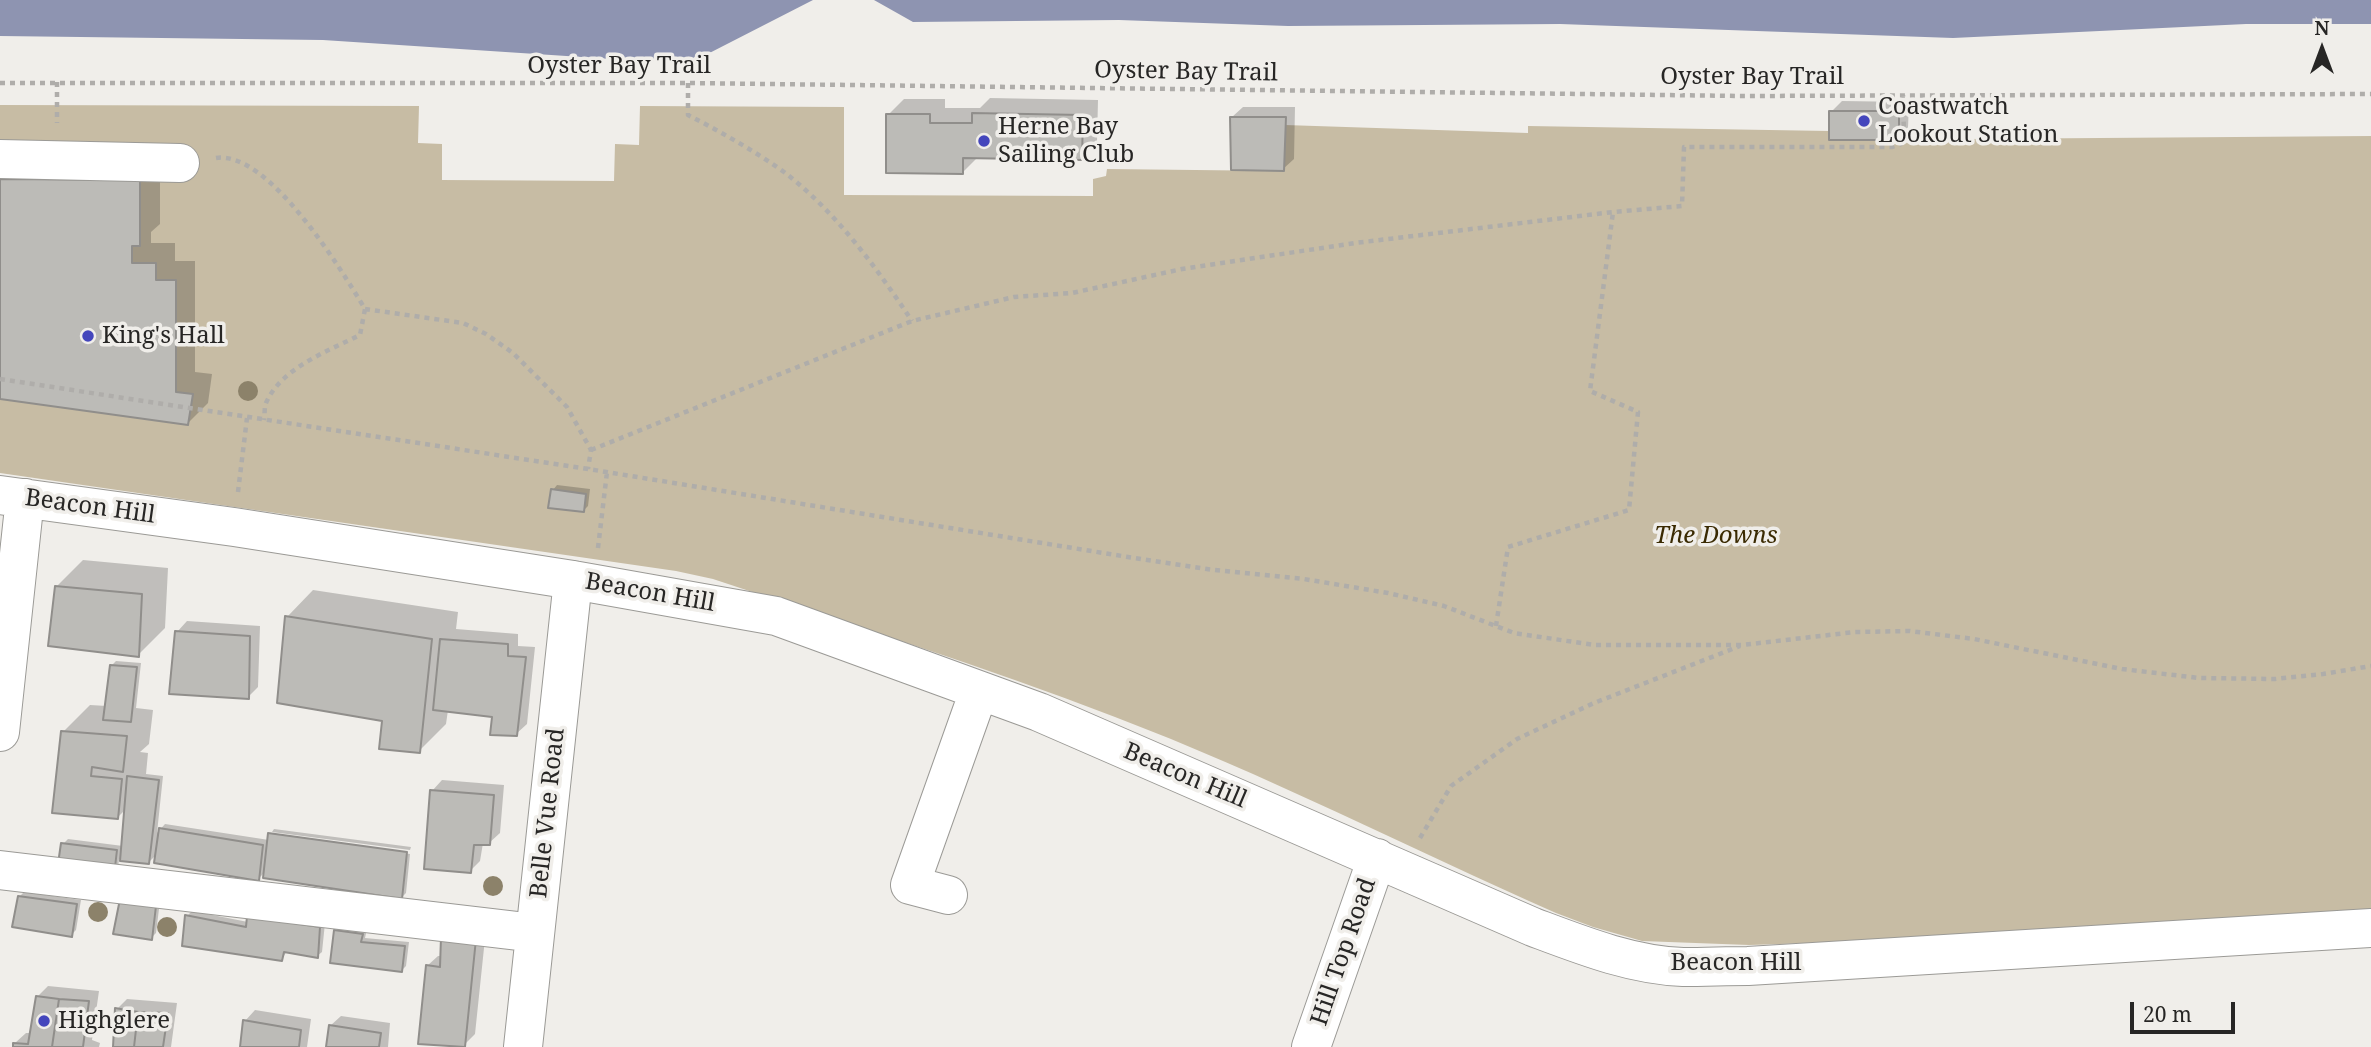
<!DOCTYPE html>
<style>
body{margin:0}
#map{position:relative;width:2371px;height:1047px;overflow:hidden;background:#f0eeea;font-family:"Noto Serif",serif}
canvas{display:block}
.north{position:absolute;left:2287px;top:14px;width:70px;height:70px;-webkit-text-stroke:5px #f0eeea;paint-order:stroke;rotate:0deg;font-size:19px;font-weight:700;line-height:28px;text-align:center;color:#272625}
.north::after{content:'';display:block;margin:auto;width:24px;height:32px;background:#272625;clip-path:polygon(50% 0,100% 100%,50% 72%,0 100%)}
.scale{position:absolute;left:2130px;top:1002px;width:105px;height:32px;box-sizing:border-box;border:4px solid #272625;border-top:0;padding-left:9px;font-size:21px;line-height:24px;white-space:nowrap;color:#272625;-webkit-text-stroke:5px #f0eeea;paint-order:stroke}
</style>
<div id="map">
<canvas width="2371" height="1047"></canvas>
<div class="north">N</div>
<div class="scale">20 m</div>
</div>
<script>
const context = document.querySelector('canvas').getContext('2d');
context.lineJoin = 'round';
function fill(path, color) { context.fillStyle = color; context.fill(path, 'evenodd'); }
function strokePath(path, color, width, dash) { context.strokeStyle = color; context.lineWidth = width; context.lineCap = dash ? 'butt' : 'round'; context.setLineDash(dash || []); context.stroke(path); }
function write(font, color, halo, rows, align = 'center') {
  context.font = font + ' "Noto Serif",serif'; context.lineWidth = 7; context.setLineDash([]); context.textBaseline = 'middle'; context.strokeStyle = halo; context.fillStyle = color; for (const [text, x, y, turn = 0] of rows) {
    context.save(); context.translate(x, y); context.rotate((+turn || 0) * Math.PI / 180); context.textAlign = isNaN(turn) ? turn : align; if (halo) context.strokeText(text, 0, 0); context.fillText(text, 0, 0); context.restore();
  }
}
const green = new Path2D(`
 M0,105L419,106L418,143L442,144V180L614,181L615,144L639,145L640,106L844,107V195L1093,196V179L1106,176L1107,169L1283,171L1285,125L1528,133V126L1829,131L1830,140L2371,136V910L2000,937L1749,945L1642,941L1593,927L1556,913C1409,848 1265,774 1115,717C983,666 848,624 713,579L676,571L0,473Z`);
const water = new Path2D(`
 M0,0H813L688,64L323,40L0,36Z
 M874,0H2371V24H2246L1953,38L1560,24L1288,26L1119,20L913,22Z`);
const shadow = new Path2D(`
 M990,98L1098,100L1097,142L1081,158L979,156L962,173L888,115L904,99H945V108H980Z
 M1842,101L1909,102L1908,128L1898,139L1831,112Z
 M1243,107H1295L1294,159L1283,169L1232,117Z
 M160,160V224L151,232V243H175V261H195V372L212,374L208,403L188,423L0,397V162Z
 M557,485L590,489L588,506L583,511L553,490Z
 M83,560L168,568L165,628L138,655L56,587Z
 M313,590L458,612L456,629L518,634V646L535,647L527,724L516,734L493,716L448,710L446,724L419,751L384,720L287,617Z
 M187,621L260,626L258,687L248,697L177,632Z
 M116,661L141,663L136,708L153,710L149,744L140,752L148,753L146,774L163,776L157,833L165,824L269,840L271,832V835L410,854L406,893L401,898L265,872L258,879L157,854L149,862L119,859L118,869L63,844L68,839L123,846L126,809L118,817L54,811L63,732L90,705L107,706L111,666Z
 M442,780L504,785L500,833L489,843H483L480,861L470,871L432,791Z
 M274,829L411,847L410,850L272,832Z
 M24,892L81,900L76,930L71,935L19,897Z
 M121,900L160,901L156,933L151,938Z
 M192,911L248,922L325,923L322,952L317,956L287,951L282,959L187,916Z
 M340,926L367,929L365,938L409,942L406,966L401,971L335,931Z
 M486,929L475,1034L464,1045L427,966L438,956H442Z
 M48,986L99,991L92,1040L100,1043L99,1047H15V1043L26,1033H32L37,997Z
 M127,999L177,1003L171,1047H114L117,1009Z
 M255,1010L311,1019L307,1047H241L245,1021Z
 M341,1016L390,1023L388,1047H328L330,1026Z`);
const building = new Path2D(`
 M1829,111H1899V140H1829Z
 M972,113L1083,115L1082,160L963,158V174L886,173V114H930V123H972Z
 M1230,117H1286L1284,171L1231,170Z
 M0,179L140,180V246H132V263H156V280H176V392L193,394L188,425L0,399Z
 M551,489L586,494L584,512L548,508Z
 M55,586L142,594L139,657L48,646Z
 M285,616L432,639L420,753L379,749L382,721L277,703Z
 M175,631L250,636L249,699L169,694Z
 M440,639L508,644V656L526,657L517,736L490,735L492,717L433,710Z
 M110,665L137,667L131,722L103,720Z
 M61,731L127,736L123,772L92,767L91,776L122,779L118,819L52,813Z
 M127,776L159,780L149,864L120,861Z
 M430,790L494,795L490,845H474L471,873L424,869Z
 M159,828L263,845L259,881L154,863Z
 M268,833L407,852L402,899L263,878Z
 M61,843L117,850L114,876L57,871Z
 M18,896L77,904L72,937L12,927Z
 M120,899L156,906L152,940L113,934Z
 M185,915L246,927L247,916L320,927L318,958L284,952L282,961L182,946Z
 M334,930L363,934L361,942L405,946L402,972L330,963Z
 M441,937L476,939L465,1047L418,1044L426,965L440,967Z
 M36,996L59,999L52,1047H13V1043L28,1044Z
 M59,999L89,1001L83,1047H52Z
 M115,1008L138,1012L134,1047H113Z
 M138,1012L168,1013L163,1047H134Z
 M243,1020L301,1030L299,1047H240Z
 M329,1025L381,1033L379,1047H326Z`);
const path = new Path2D(`
 M57,82V123
 M0,83H688L1744,96L2371,94
 M688,83V115C721,132 753,150 784,172C836,212 876,267 912,321
 M216,158C268,150 341,269 365,309L360,335C328,351 281,368 266,403C264,408 265,415 264,420
 M365,309L463,323L486,334L513,353L567,407L591,450L588,469
 M0,379L588,469L1128,557L1214,570L1304,579L1388,593L1444,606L1514,633L1594,645H1742L1855,632L1910,631L1974,639L2122,669L2199,678L2275,679L2323,674L2371,666
 M591,450L912,321L1014,297L1072,293L1182,269L1355,243L1613,212L1682,206L1684,147H1892L1901,144L1904,136L1903,95
 M238,492L247,418
 M598,548L607,472
 M1496,626L1508,547L1629,510L1638,412L1590,391L1613,212
 M1420,838L1451,786L1517,739L1594,703L1740,646`);
const minor = new Path2D(`
 M0,159L180,163
 M0,495L234,527L573,580L776,616L1039,712L1533,927C1581,945 1631,965 1683,967C1705,967 1727,966 1748,966L2371,928
 M0,732L25,498
 M0,870L535,933
 M948,895L910,885L979,691
 M523,1047L573,580
 M1311,1047L1377,858`);
const trees = [
 [248,391],
 [493,886],
 [98,912],
 [167,927]
];
const markers = [
 [1864,121,7,"#4446bc"],
 [984,141,7,"#4446bc"],
 [88,336,7,"#4446bc"],
 [44,1021,7,"#4446bc"]
];
const streetNames = [
 ["Oyster Bay Trail",619,66],
 ["Oyster Bay Trail",1186,72,1],
 ["Oyster Bay Trail",1752,77],
 ["Beacon Hill",90,507,8],
 ["Beacon Hill",650,593,10],
 ["Beacon Hill",1185,776,23],
 ["Belle Vue Road",548,813,-84],
 ["Hill Top Road",1344,952,-71],
 ["Beacon Hill",1736,963]
];
const poiNames = [
 ["Coastwatch",1878,107],
 ["Lookout Station",1878,135],
 ["Herne Bay",998,127],
 ["Sailing Club",998,155],
 ["King's Hall",102,336],
 ["Highglere",58,1021]
];
const parkNames = [
 ["The Downs",1716,536]
];
fill(green, '#c7bca4');
fill(water, '#8e94b1');
fill(shadow, '#0003');
fill(building, '#bcbbb7');
strokePath(building, '#908e8b', 2);
strokePath(minor, '#9b9a96', 40);
strokePath(path, '#afadaa', 4.5, [5, 5]);
strokePath(minor, '#fff', 38);
context.fillStyle = '#8c826a';
for (const [x, y] of trees) { context.beginPath(); context.arc(x, y, 10, 0, 2 * Math.PI); context.fill(); }
for (const [x, y, r, color] of markers) { const dot = new Path2D(); dot.arc(x, y, r, 0, 2 * Math.PI); context.fillStyle = color; context.fill(dot); strokePath(dot, '#f0eeea', 2.5); }
write('24px', '#272625', '#f0eeea', streetNames);
write('24px', '#272625', '#f0eeea', poiNames, 'left');
write('italic 24px', '#3a2a02', '#f0eeea', parkNames);
</script>
